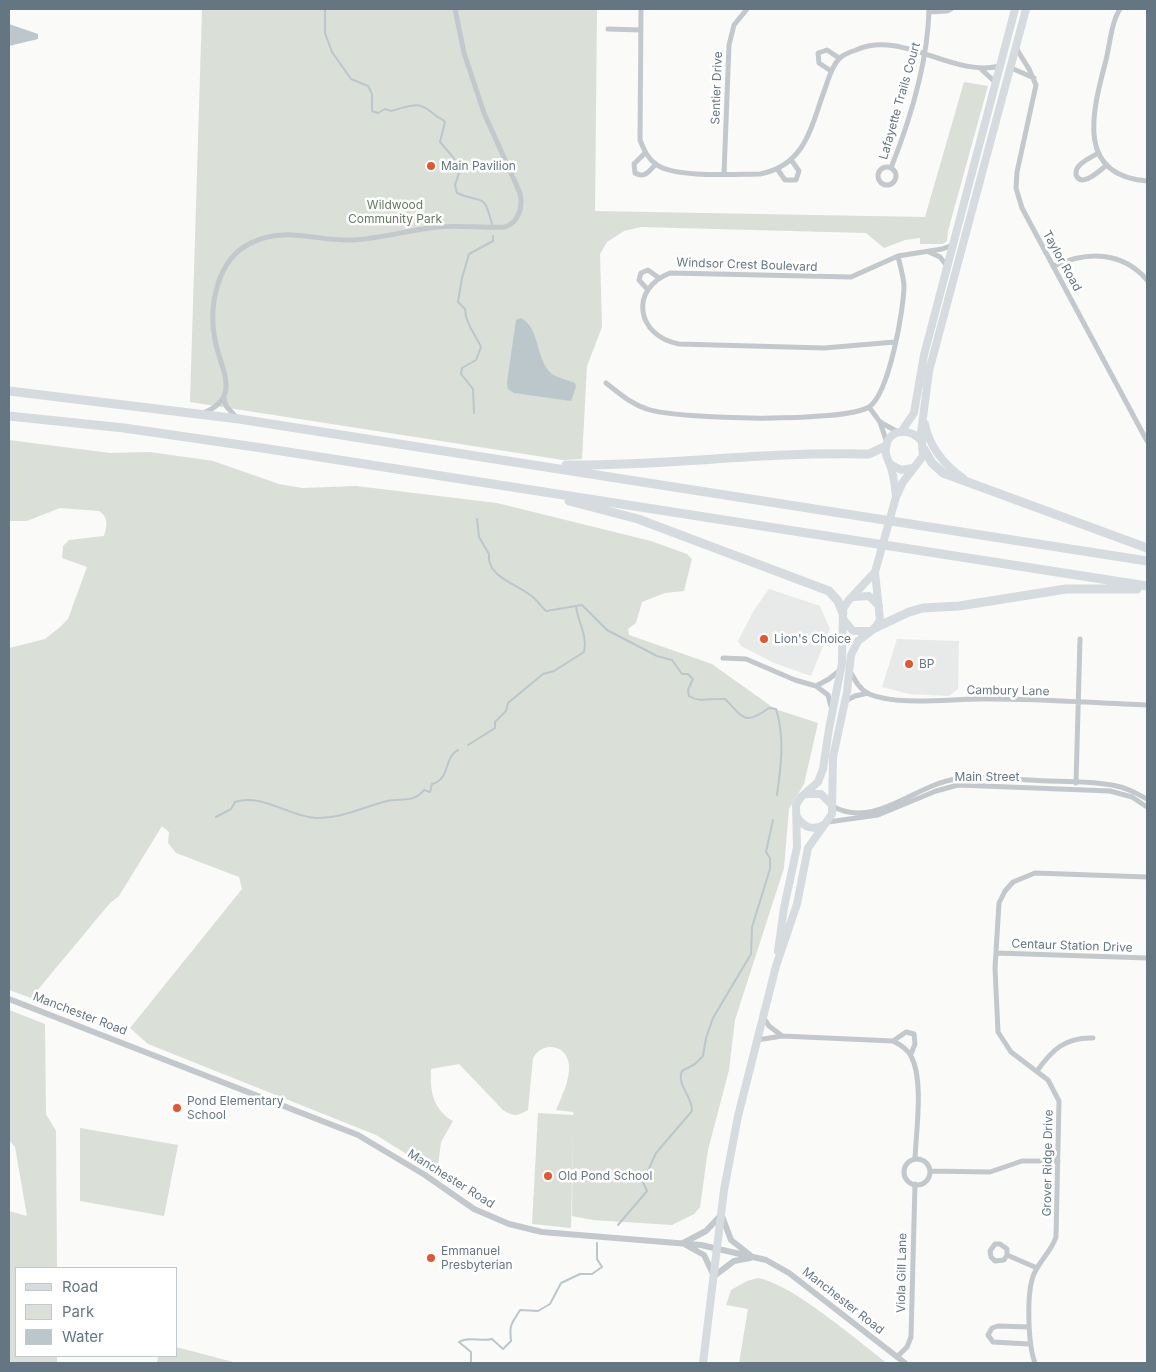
<!DOCTYPE html>
<style>
body{margin:0}
#map{position:relative;width:1156px;height:1372px;overflow:hidden;background:#fafaf8;font-family:Inter,sans-serif}
canvas{display:block}
.frame{position:absolute;inset:0;border:10px solid #657683;pointer-events:none}
.legend{position:absolute;left:15px;top:1267px;width:162px;height:90px;box-sizing:border-box;background:#fff;border:1px solid #c1c8cd;margin:0;padding:6px 9px;list-style:none;font-size:15px;color:#657683}
.legend li{display:flex;align-items:center;gap:10px;height:25px}
.legend b{width:25px;border:1px solid #c1c8cd}
</style>
<div id="map">
<canvas width="1156" height="1372"></canvas>
<div class="frame"></div>
<ul class="legend">
<li><b style="height:6px;background:#d6dbdf"></b>Road</li>
<li><b style="height:14px;background:#dadfd7"></b>Park</li>
<li><b style="height:14px;background:#bbc7cb"></b>Water</li>
</ul>
</div>
<script>
const context = document.querySelector('canvas').getContext('2d');
context.lineJoin = 'round';
function fill(path, color) { context.fillStyle = color; context.fill(path, 'evenodd'); }
function strokePath(path, color, width, dash) { context.strokeStyle = color; context.lineWidth = width; context.lineCap = dash ? 'butt' : 'round'; context.setLineDash(dash || []); context.stroke(path); }
function write(font, color, halo, rows, align = 'center') {
  context.font = font + ' Inter,sans-serif'; context.lineWidth = 5; context.setLineDash([]); context.textBaseline = 'middle'; context.strokeStyle = halo; context.fillStyle = color; for (const [text, x, y, turn = 0] of rows) {
    context.save(); context.translate(x, y); context.rotate((+turn || 0) * Math.PI / 180); context.textAlign = isNaN(turn) ? turn : align; if (halo) context.strokeText(text, 0, 0); context.fillText(text, 0, 0); context.restore();
  }
}
const built = new Path2D(`
 M769,589L820,606L830,629L811,676L774,663L741,646L738,641L754,610Z
 M897,639L959,641L958,689L949,696L909,694L882,687Z`);
const green = new Path2D(`
 M202,9H597L595,211L925,217L964,82L988,86L948,231L947,241L943,244H920V238L905,240L884,248L866,233L641,227L624,231L607,242L600,254L602,327L587,366L582,459L563,460L190,402Z
 M9,440L110,453L150,452L213,461L279,484L302,488L356,486L497,503L651,541L687,554L692,559L684,591L665,593L642,602L636,623L628,629L629,635L712,664L775,709L818,723L804,784L789,809L784,868L735,1020L729,1070L708,1150L700,1207L694,1214L672,1225L593,1220L572,1216L573,1132L571,1228L532,1224L538,1113L574,1115L573,1112L556,1110C562,1096 570,1080 569,1065C567,1044 542,1041 533,1058L528,1110C518,1116 514,1117 503,1110L459,1064L431,1069C430,1090 432,1109 453,1121L441,1142L437,1173L376,1135L148,1044L130,1028L242,889L239,877L176,853L168,843L169,832L162,826L119,896L110,903L31,998L9,990V648L45,639L59,628L68,619L87,567L62,558L63,546L69,540L104,536C107,526 109,517 99,511L60,508L27,521H9Z
 M9,1010L45,1024L46,1114L56,1131L57,1268H16V1356H57V1363H9V1211L27,1216L15,1147L9,1140Z
 M80,1128L178,1145L164,1216L80,1201Z
 M758,1278C794,1285 855,1339 887,1363H739L748,1309L726,1305L731,1290L747,1281Z
 M176,1347L237,1363H157L158,1356H176Z`);
const water = new Path2D(`
 M9,24L38,34V39L9,46Z
 M521,318C541,329 535,360 552,374C558,378 568,380 575,383L576,387L571,401L514,393L508,389L507,382L516,320Z`);
const stream = new Path2D(`
 M325,9V33L332,52L351,79L368,86L372,94V111L378,113L385,109L391,111C412,106 417,99 435,115C439,119 442,118 445,122L440,142L453,157L460,170L455,185L457,193C483,205 483,190 492,224
 M474,413L473,389L461,374L462,368L476,360L481,347C475,334 465,322 465,309L458,302L462,278L469,254L493,241V236
 M477,519L479,537L489,554C486,576 516,584 529,594C536,598 540,606 546,611L582,605L607,630L657,656L672,660L682,674H688L693,679L688,690L689,696C700,703 712,698 725,699C743,716 743,727 769,708L776,709C785,737 781,766 777,795
 M468,745L495,728V722L506,711L508,703L543,674L554,671L584,652C588,636 578,623 576,606
 M216,817L231,809L235,802C262,793 290,817 316,818C341,819 363,807 387,801C402,798 414,803 424,790L430,792L432,784C450,780 444,757 458,750
 M618,1225L647,1191L643,1182L656,1153L692,1111C693,1097 676,1085 682,1071L695,1064L703,1056L706,1038L713,1018L751,954L752,927L770,869V858L766,852L773,820
 M471,1363V1352L459,1342C468,1336 482,1342 492,1339L503,1349L511,1341C509,1323 512,1324 520,1310L538,1311L550,1304L561,1283L580,1274H592L602,1267L597,1259V1243`);
const minor = new Path2D(`
 M641,9L640,140C644,150 647,158 657,165C676,178 735,174 760,174C807,165 811,125 826,86C829,77 832,66 839,59C842,55 850,52 856,50C902,29 953,78 1000,66
 M1120,9C1111,23 1110,44 1106,60C1093,110 1074,175 1147,181
 M929,12L947,11L951,9
 M608,29L641,30
 M1016,48L1029,69L1036,85L1017,172L1016,188L1022,208L1147,441
 M1011,68L1034,78
 M981,69L995,82
 M831,71L819,63L818,53L827,50L839,58
 M645,153L634,164L635,173C645,179 649,171 656,164
 M1098,153C1092,157 1082,161 1078,167C1076,169 1076,172 1076,175C1082,189 1101,169 1107,165
 M878 176a9 9 0 1 1 18 0a9 9 0 1 1-18 0Z
 M891,168C910,120 928,60 929,9
 M778,170L785,180H796L799,171L792,161
 M724,174L729,45L734,25L747,9
 M929,252L940,257L947,266
 M1054,266C1087,251 1122,251 1147,280
 M648,290L639,280L641,273L648,270L659,278
 M895,342L824,348L679,344C636,336 629,289 670,273L851,277L898,256L942,249L953,245
 M606,383C619,393 631,404 647,409C678,420 843,423 869,407C889,394 904,309 904,285C903,275 900,265 898,256
 M224,398L226,406L237,418
 M869,407L880,422L887,443
 M203,413C243,398 220,368 215,340C208,306 217,259 251,243C283,226 316,241 351,240C380,239 408,230 437,227C459,225 483,228 505,227C519,222 523,207 520,193L484,113L464,53L455,9
 M880,422L898,432
 M723,658L746,659L795,680L816,686L828,695L832,710
 M850,671C855,680 859,689 869,694C897,706 949,699 979,699C1035,698 1091,703 1147,705
 M816,686L829,679L840,670
 M845,701L855,696L868,693
 M1076,783L1080,639
 M832,806C875,830 914,785 956,779C980,775 1005,779 1029,780C1056,782 1085,780 1112,785C1125,787 1136,793 1147,799
 M828,822L878,815L936,791L958,785L1110,791L1132,797L1147,807
 M996,953L1147,958
 M763,1017L769,1026L781,1035
 M757,1040L782,1036L893,1041C899,1044 908,1050 911,1056C924,1080 916,1131 915,1159
 M893,1041L906,1032L914,1034L915,1044L911,1054
 M1037,1071C1052,1050 1065,1037 1093,1038
 M904 1172a13 13 0 1 1 26 0a13 13 0 1 1-26 0Z
 M930,1171L990,1172L1022,1161H1058
 M1007,1255V1249L1000,1244H995L990,1251L991,1257L995,1261L1004,1260L1007,1255L1037,1268
 M1029,1344L993,1342L988,1335L992,1328L998,1326L1029,1327
 M897,1357L907,1347L911,1337L915,1184
 M1035,1363C1028,1345 1026,1292 1034,1274C1040,1260 1051,1252 1056,1237L1059,1101L1048,1080L1011,1052L998,1032L995,968L999,903L1005,891L1013,882L1035,873L1147,877`);
const tertiary = new Path2D(`
 M9,999L358,1135L425,1175L474,1209L509,1224L542,1232L701,1245L766,1260L789,1273L905,1363
 M722,1216L731,1240L750,1255
 M683,1243L706,1231L721,1215
 M686,1245L704,1255L714,1276L734,1261L750,1258`);
const primary = new Path2D(`
 M925,424C929,446 944,465 963,478
 M901,432L914,413L924,355L1015,9
 M890,464L901,470L913,468
 M896,497C895,487 894,475 890,465C888,459 884,454 886,447C889,427 913,428 922,442
 M853,597L869,596L879,606
 M843,619L853,631H869
 M806,794H821L831,804
 M797,817C804,828 814,831 825,824
 M778,951L784,908L797,847L796,805L801,797L818,782L823,769L829,729L842,663L843,609L848,601L875,572
 M703,1363L724,1190L738,1116L776,966L797,904L808,848L832,814L833,757L847,692L851,655L858,641L875,628L880,620L875,572L896,497L903,482L923,456L921,433L929,371L1026,9`);
const trunk = new Path2D(`
 M9,391L239,419L1147,561
 M9,416L124,428L262,448L1147,586
 M924,449L932,463L943,473L1147,548
 M566,465C664,466 762,452 860,454H869L886,446
 M569,501L638,519L829,591L838,601L843,613
 M875,628L909,612L923,608L959,606L1066,589H1137`);
const markers = [
 [431,166,5,"#e4572e"],
 [764,639,5,"#e4572e"],
 [909,664,5,"#e4572e"],
 [177,1108,5,"#e4572e"],
 [548,1176,5,"#e4572e"],
 [431,1258,5,"#e4572e"]
];
const streetNames = [
 ["Sentier Drive",717,88,-88],
 ["Lafayette Trails Court",900,101,-74],
 ["Taylor Road",1062,261,61],
 ["Windsor Crest Boulevard",747,265,2],
 ["Cambury Lane",1008,691,1],
 ["Main Street",987,777],
 ["Centaur Station Drive",1072,946,2],
 ["Manchester Road",80,1014,21],
 ["Grover Ridge Drive",1048,1163,-89],
 ["Manchester Road",451,1179,32],
 ["Viola Gill Lane",902,1273,-89],
 ["Manchester Road",843,1301,38]
];
const poiNames = [
 ["Main Pavilion",441,166],
 ["Lion's Choice",774,639],
 ["BP",919,664],
 ["Pond Elementary",187,1101],
 ["School",187,1115],
 ["Old Pond School",558,1176],
 ["Emmanuel",441,1251],
 ["Presbyterian",441,1265]
];
const parkNames = [
 ["Wildwood",395,205],
 ["Community Park",395,219]
];
fill(built, '#e8e9e9');
fill(green, '#dadfd7');
fill(water, '#bbc7cb');
strokePath(stream, '#bbc7cb', 2);
strokePath(minor, '#c3c8cc', 5);
strokePath(tertiary, '#c3c8cc', 6);
strokePath(primary, '#d6dbdf', 8);
strokePath(trunk, '#d6dbdf', 9);
for (const [x, y, r, color] of markers) { const dot = new Path2D(); dot.arc(x, y, r, 0, 2 * Math.PI); context.fillStyle = color; context.fill(dot); strokePath(dot, '#fff', 2); }
write('12px', '#657683', '#fff', streetNames);
write('12px', '#657683', '#fff', poiNames, 'left');
write('12px', '#687a64', '#fff', parkNames);
</script>
